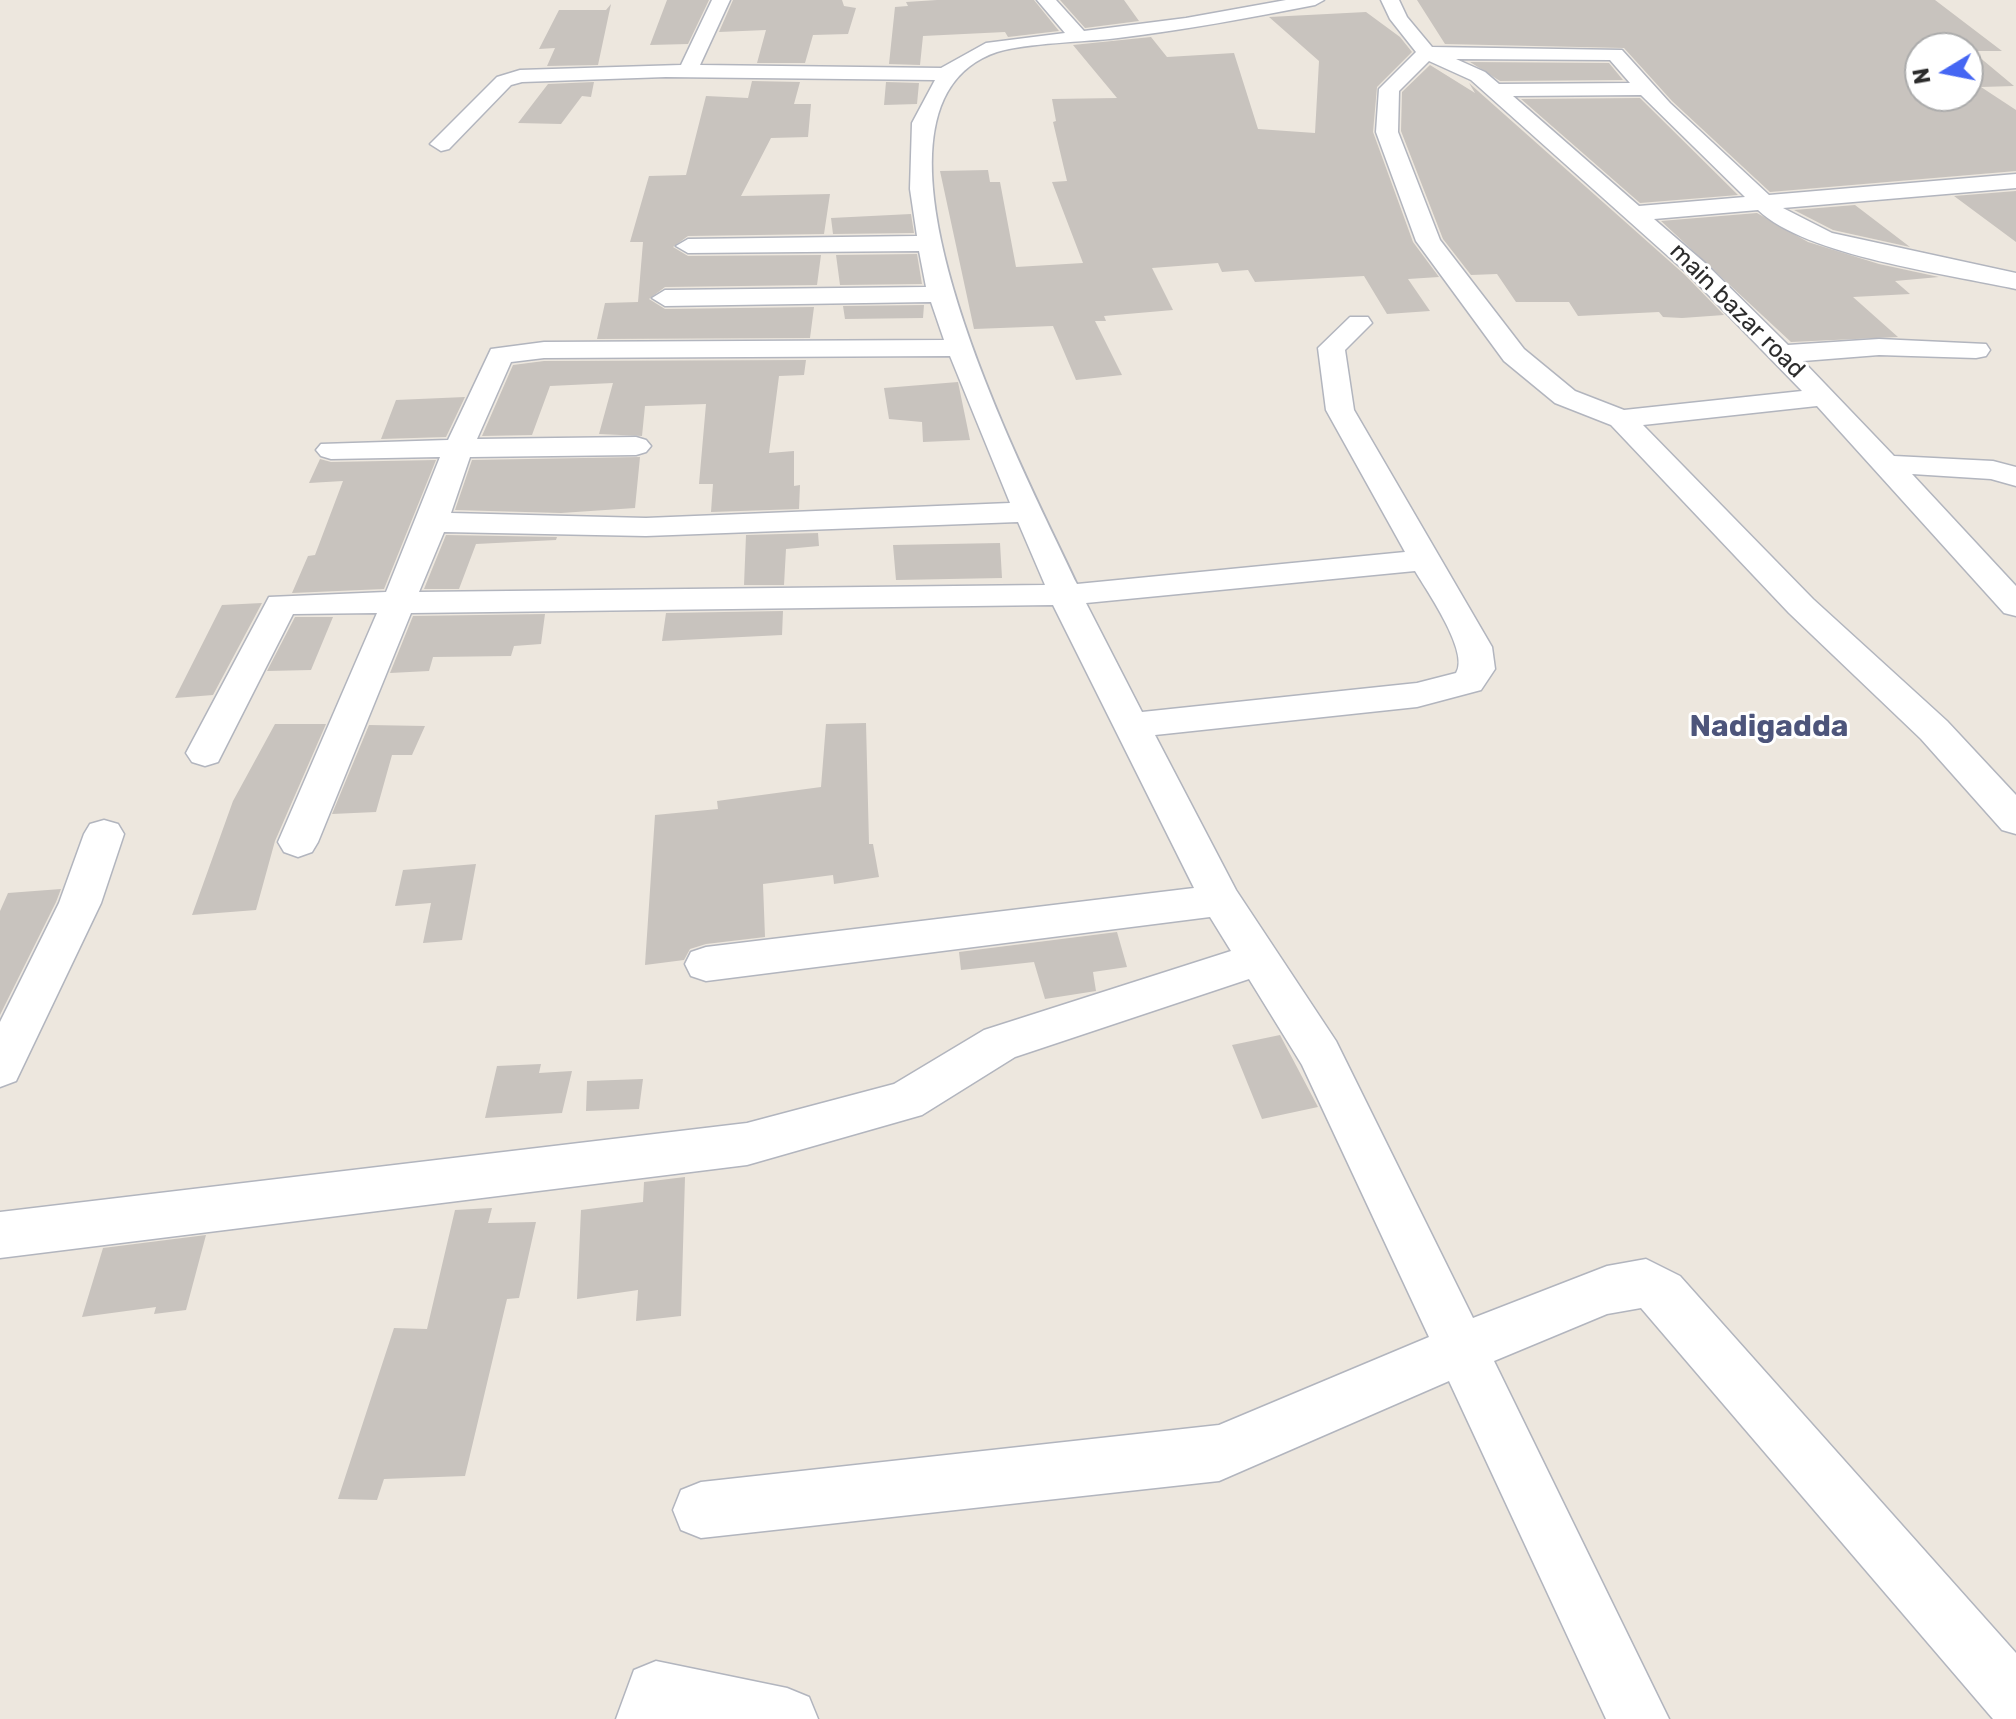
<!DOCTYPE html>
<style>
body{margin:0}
#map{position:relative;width:2016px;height:1719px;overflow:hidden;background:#ede7de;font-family:Rubik,sans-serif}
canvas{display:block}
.north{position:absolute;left:1904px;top:32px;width:80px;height:80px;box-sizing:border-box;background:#fff;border:2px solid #ababab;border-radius:50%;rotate:260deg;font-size:22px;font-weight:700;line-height:32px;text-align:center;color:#2c2c2c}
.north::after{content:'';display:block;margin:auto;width:28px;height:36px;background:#4566f3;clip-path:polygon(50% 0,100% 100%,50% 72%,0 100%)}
</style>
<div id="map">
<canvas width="2016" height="1719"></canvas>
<div class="north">N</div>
</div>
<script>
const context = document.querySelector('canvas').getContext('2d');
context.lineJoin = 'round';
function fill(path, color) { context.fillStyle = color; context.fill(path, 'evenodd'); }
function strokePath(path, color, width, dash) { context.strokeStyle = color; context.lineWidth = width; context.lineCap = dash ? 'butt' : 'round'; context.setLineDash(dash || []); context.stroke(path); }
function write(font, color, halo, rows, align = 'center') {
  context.font = font + ' Rubik,sans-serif'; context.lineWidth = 6; context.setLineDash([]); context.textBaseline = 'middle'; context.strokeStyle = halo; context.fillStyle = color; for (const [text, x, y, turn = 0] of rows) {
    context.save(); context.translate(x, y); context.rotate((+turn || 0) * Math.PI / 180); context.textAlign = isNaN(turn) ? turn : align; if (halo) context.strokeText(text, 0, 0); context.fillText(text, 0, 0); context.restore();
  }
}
const building = new Path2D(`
 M667,0H709L688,44L650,45Z
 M733,0H842L844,6L856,8L848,34L813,35L805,63H757L766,30L719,32Z
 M937,0H1034L1059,31L1008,37L1005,32L923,36L920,65L889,64L895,7L908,6L906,2Z
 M1060,0H1124L1139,21L1085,28Z
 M1417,0H1935L2002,51H1972L2014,86L1981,87L2016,110V171L1770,192L1672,101L1624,48L1445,44ZM1920,48H1968V96H1920Z
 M611,4L598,65L547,66L555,48L539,49L559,10H606Z
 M1366,12L1400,37L1412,52L1377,87L1373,132L1413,242L1439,277L1408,279L1430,311L1387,314L1364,276L1255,282L1248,270L1222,272L1218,263L1152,268L1173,310L1104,316L1106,321H1095L1122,375L1076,380L1053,326L974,329L940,171L988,170L990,182H1000L1016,267L1083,263L1052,182L1067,181L1053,122L1056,121L1052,99L1117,98L1073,45L1151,37L1167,57L1234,53L1258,129L1315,133L1319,61L1269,17Z
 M1470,62L1609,63L1623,80L1500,81Z
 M1430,65L1475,93L1469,83L1685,275L1724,315L1682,318L1663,317L1659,312L1578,316L1569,302H1516L1497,274L1471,275L1443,239L1401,131L1402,92Z
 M752,81L800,82L794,104H811L808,137L771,138L741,196L830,194L824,234L688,236L673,247L688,256L821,255L817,285L665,287L649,299L665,309L814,307L810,338L597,339L605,303L638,302L643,242H630L649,176L686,175L706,96L748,98Z
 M594,82L591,97L582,96L561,124L518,123L548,84Z
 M886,82L919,83L917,104L884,105Z
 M1640,98L1738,195L1640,203L1521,99Z
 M2016,191V242L1954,196Z
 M1855,205L1910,247L1833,230L1794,210Z
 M1757,213L1808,242L1879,264L1939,277L1895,281L1910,294L1853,297L1898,337L1791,342L1661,221Z
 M911,214L914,233L833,234L831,218Z
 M917,254L922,284L840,285L836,255Z
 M924,305L923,318L845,319L843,306Z
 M806,360L804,375L779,376L769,453L794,451V486L800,485L799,509L711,512L713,484H699L706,404L645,406L642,436L599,434L613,383L550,386L532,435L482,436L513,365L544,361Z
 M958,382L970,440L923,442L922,422L889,419L884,388Z
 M465,397L446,437L381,439L396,400Z
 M640,457L635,508L561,513L455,510L472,460Z
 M320,459L331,462L436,460L384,589L292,593L308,556L315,555L343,481L309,483Z
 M818,533L819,546L786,549L784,585H744L746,535Z
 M446,535L557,537L556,540L476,544L459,589H424Z
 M1000,543L1002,578L896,580L893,545Z
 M262,603L213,695L175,698L222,605Z
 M783,611L782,635L662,641L666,613Z
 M545,614L541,644L514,646L511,656L433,657L429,671L390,673L413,616Z
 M295,617H333L311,670L267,671Z
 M866,723L869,844H873L879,877L834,884L833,875L763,884L765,937L706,944L690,949L684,960L645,965L655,815L718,809L717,801L821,787L826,724Z
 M275,724H326L275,841L256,910L192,915L233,801Z
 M369,725L425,726L412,755H392L376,812L332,814Z
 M476,864L462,940L423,943L431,903L395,906L403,870Z
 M61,889L56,902L0,1015V911L8,893Z
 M1117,932L1127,967L1093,972L1096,991L1045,999L1034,962L961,970L959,952Z
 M1280,1035L1318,1107L1262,1119L1232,1045Z
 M541,1064L539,1073L572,1071L562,1113L485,1118L497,1066Z
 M643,1079L639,1109L586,1111L587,1081Z
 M685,1177L681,1316L636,1321L638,1290L577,1299L581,1210L643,1202L644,1182Z
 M492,1208L488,1223L536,1222L519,1298L507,1299L465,1476L384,1479L377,1500L338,1499L394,1328L427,1329L455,1210Z
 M206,1235L186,1310L154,1314L156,1307L82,1317L103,1248Z`);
const minor = new Path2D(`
 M712,0H730L700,65L941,68L986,43L1065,33L1037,0H1056L1084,31L1186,18L1286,0H1324L1315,5C1249,18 1184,30 1118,38C1086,42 1026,43 997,52C830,108 1032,486 1077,584L1405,552L1326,410L1318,348L1350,317H1368L1372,323L1345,350L1354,410L1492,647L1495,669L1481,690L1417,707L1155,735L1236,890L1336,1041L1473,1318L1607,1266L1646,1259L1680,1276L2016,1653V1719H1993L1641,1308L1607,1314L1494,1361L1669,1719H1606L1449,1381L1219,1481L701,1538L681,1530L673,1510L681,1490L701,1482L1219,1425L1429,1337L1302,1065L1249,979L1015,1057L922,1115L747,1165L0,1258V1212L747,1123L894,1084L984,1030L1231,951L1210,917L706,981L691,976L685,964L691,952L706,947L1194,888L1053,605L411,613L318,842L312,852L298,857L284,852L278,842L377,613L293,614L218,762L205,766L192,762L186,753L269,597L386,592L440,457L331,459L321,456L316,450L321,444L448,440L491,349L544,342L944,340L931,302L665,306L652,298L665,290L926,287L919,251L688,253L676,246L688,239L917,236L910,189L912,123L935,80L666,77L522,82L511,85L449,149L441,151L430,144L497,77L520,70L681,65ZM950,356L1010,503L646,518L451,513L470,457L636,455L646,452L651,446L646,440L636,437L477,439L511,362L544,358ZM1018,522L1045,585L419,592L444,532L646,536ZM1415,571C1427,591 1470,653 1456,673L1417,683L1142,712L1086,603Z
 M1381,0H1399L1407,17L1432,47L1622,50L1670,103L1769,195L2016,174V188L1783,208L1832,233L2016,273V289C1948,274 1806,256 1758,210L1654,219L1705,263L1788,345L1879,339L1986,344L1990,350L1986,356L1976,358L1879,355L1803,361L1894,456L1993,461L2016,467V486L1991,479L1912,474L2016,586V616L2004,613L1817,406L1643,425L1813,599L1947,721L2016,795V834L2002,830L1921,739L1789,613L1611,425L1555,403L1504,361L1416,241L1376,132L1379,89L1416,52L1390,19ZM1456,59L1610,60L1630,83L1499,84L1485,72ZM1429,61L1471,80L1687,273L1802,391L1624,410L1575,391L1524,349L1440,240L1398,132L1399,91ZM1641,95L1745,197L1639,206L1513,96Z
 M104,820L118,824L124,834L101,903L16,1081L0,1087V1022L59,903L84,834L90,824Z
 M656,1661L787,1688L809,1697L818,1719H616L634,1670Z`);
const farStreetnames = [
 ["main bazar road",1737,311,45]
];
const neighbourhoodNames = [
 ["Nadigadda",1769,727]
];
fill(building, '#c8c3be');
strokePath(minor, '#b2b5be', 3);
fill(minor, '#fff');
write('24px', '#2c2c2c', '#fff', farStreetnames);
write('bold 30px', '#4d557b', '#fff', neighbourhoodNames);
</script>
